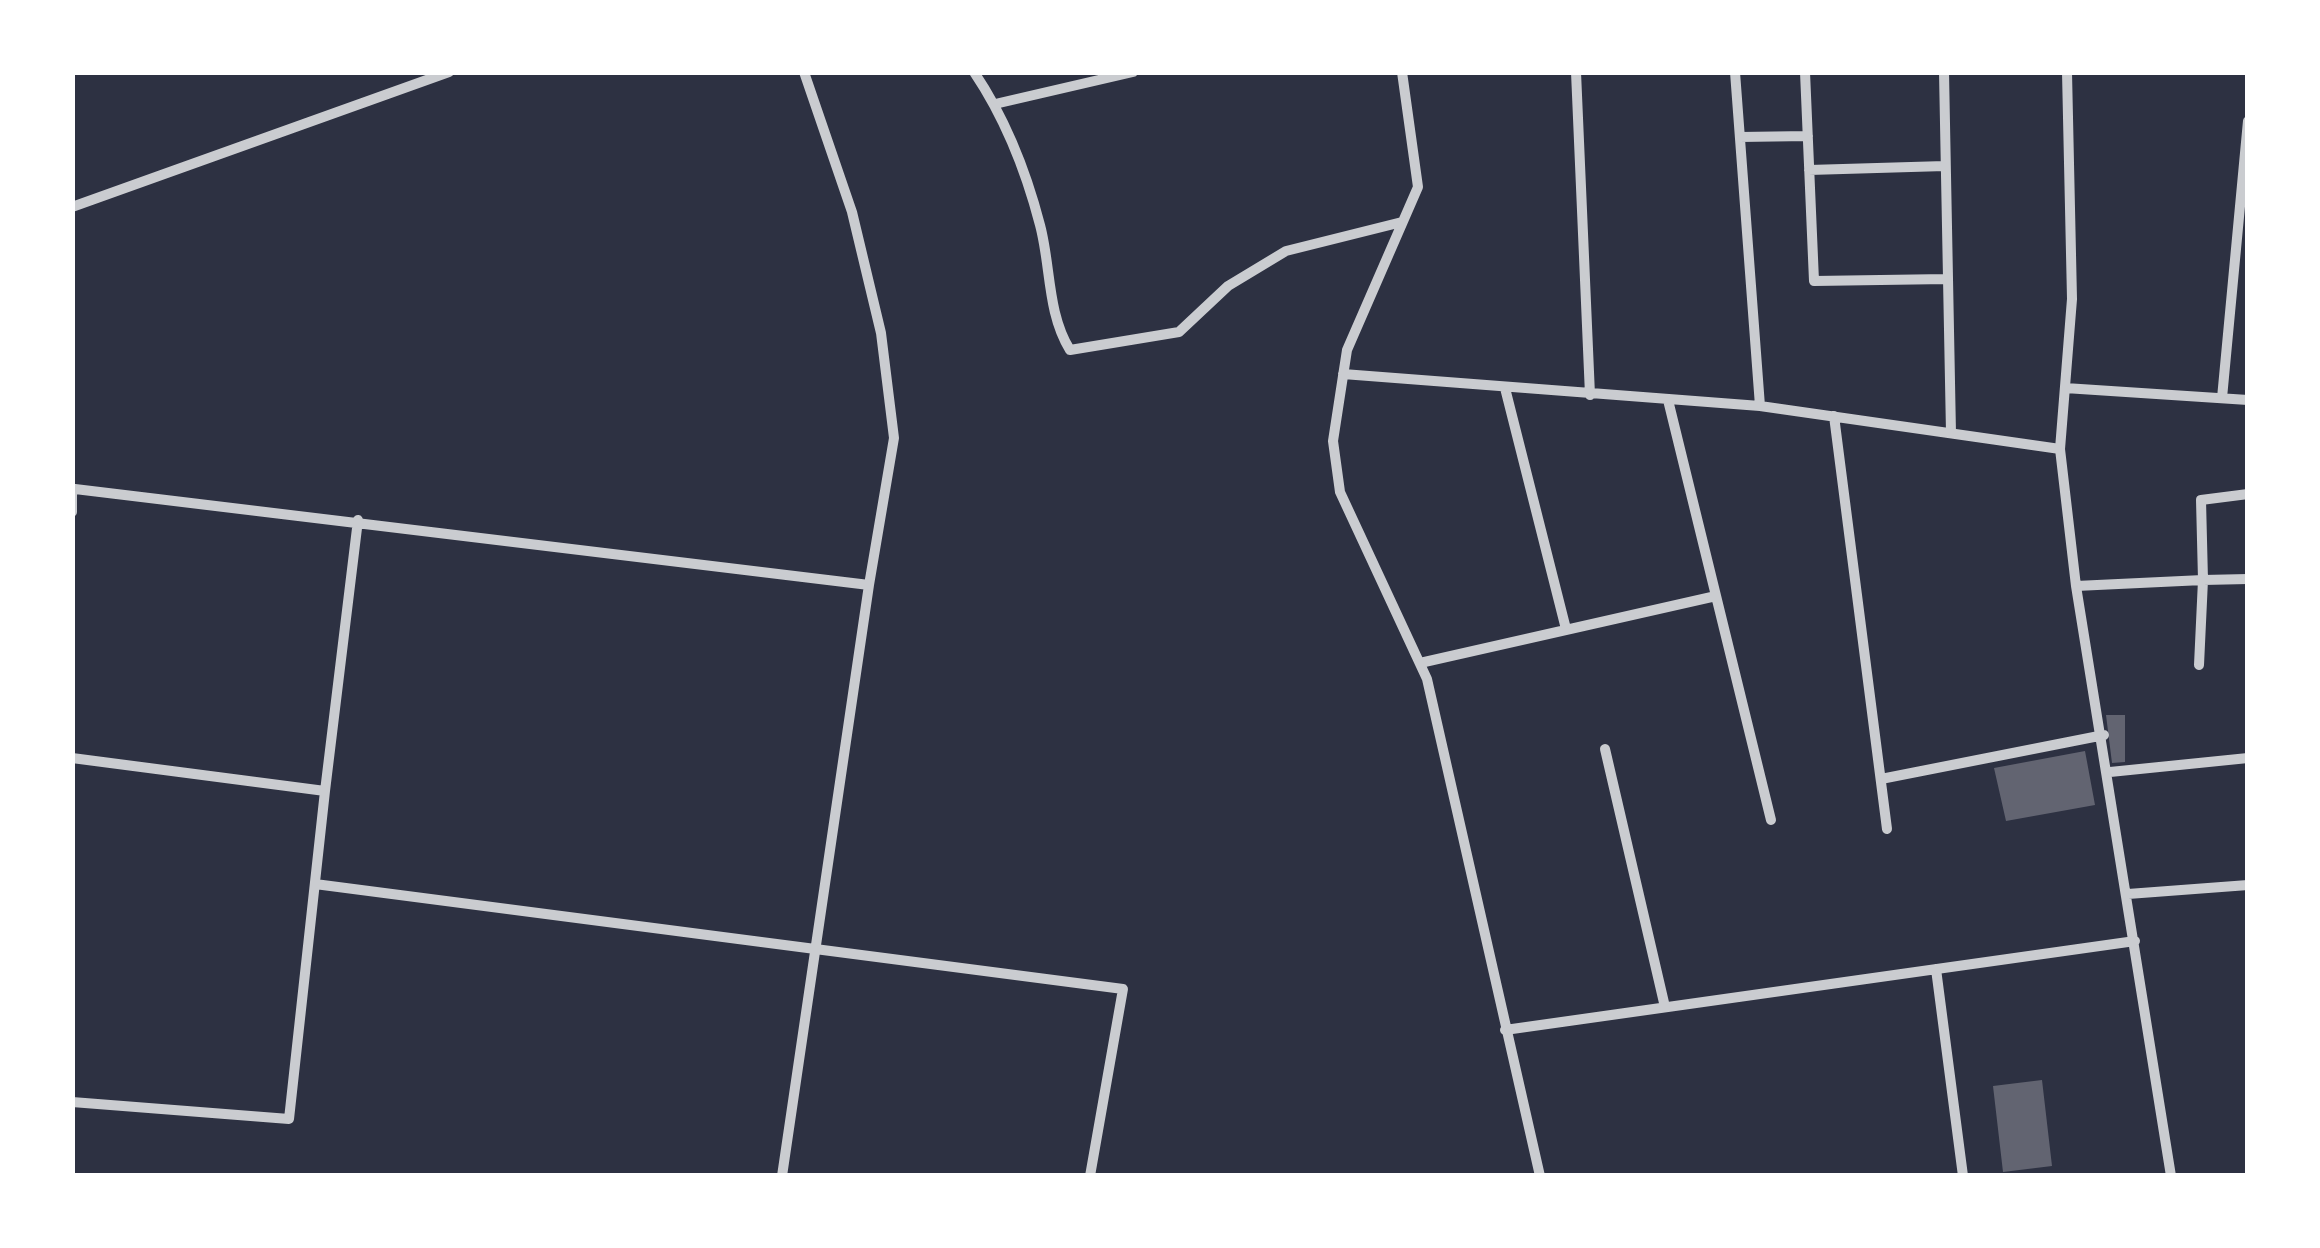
<!DOCTYPE html>
<style>
body{margin:0}
#map{position:relative;width:2320px;height:1248px;overflow:hidden;background:#2d3142;font-family:"Asap Condensed",sans-serif}
canvas{display:block}
.frame{position:absolute;inset:0;border:75px solid #fff;pointer-events:none}
</style>
<div id="map">
<canvas width="2320" height="1248"></canvas>
<div class="frame"></div>
</div>
<script>
const context = document.querySelector('canvas').getContext('2d');
context.lineJoin = 'round';
function fill(path, color) { context.fillStyle = color; context.fill(path, 'evenodd'); }
function strokePath(path, color, width, dash) { context.strokeStyle = color; context.lineWidth = width; context.lineCap = dash ? 'butt' : 'round'; context.setLineDash(dash || []); context.stroke(path); }
const building = new Path2D(`
 M2106,715H2125V762L2112,763Z
 M2085,751L2095,805L2006,821L1994,768Z
 M2042,1080L2052,1166L2003,1172L1993,1086Z`);
const minor = new Path2D(`
 M974,72C1005,118 1026,171 1040,225C1051,266 1047,313 1070,350L1179,332L1228,286L1286,251L1402,222
 M1402,72L1418,187L1347,350L1333,441L1340,492L1427,679L1540,1176
 M1576,72L1590,395
 M1735,72L1760,406
 M1805,72L1814,281L1947,279
 M1944,72L1951,433
 M995,104L1133,72
 M1740,137L1808,136
 M1809,170L1945,166
 M72,207L449,72
 M1343,374L1760,406L2060,449L2076,586L2171,1176
 M1505,388L1566,629
 M2065,388L2248,400
 M2222,398L2248,121
 M1668,400L1771,820
 M1834,416L1887,829
 M2060,449L2072,299L2067,72
 M72,488V512
 M75,489L869,585L894,438L881,333L852,212L804,72
 M2076,586L2203,580L2201,500L2248,494
 M1420,663L1716,596
 M2199,665L2203,580L2248,579
 M1605,749L1665,1007
 M72,758L325,791L289,1119L72,1102
 M2110,772L2248,758
 M1881,779L2104,735
 M325,791L358,520
 M315,884L1123,989L1090,1176
 M2128,894L2248,885
 M1936,969L1963,1176
 M1505,1030L2135,941
 M782,1176L869,585`);
fill(building, '#626471');
strokePath(minor, '#caccd0', 10);
</script>
